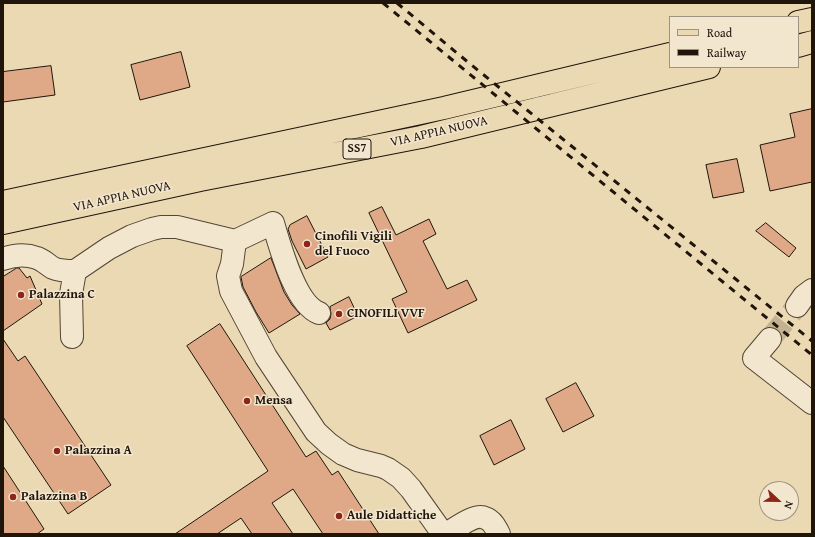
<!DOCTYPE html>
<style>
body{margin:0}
#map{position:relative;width:815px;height:537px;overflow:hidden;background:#ebd9b3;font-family:"Gentium Book Plus",serif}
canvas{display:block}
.frame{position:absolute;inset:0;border:4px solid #20150b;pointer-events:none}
.legend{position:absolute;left:669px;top:16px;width:130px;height:52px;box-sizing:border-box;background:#f2e6ce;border:1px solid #9e9280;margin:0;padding:5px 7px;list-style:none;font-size:12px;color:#20150b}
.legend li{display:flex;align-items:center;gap:8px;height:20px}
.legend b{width:20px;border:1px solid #9e9280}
.north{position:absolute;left:759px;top:481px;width:40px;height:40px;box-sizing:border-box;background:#f2e6ce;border:1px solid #9e9280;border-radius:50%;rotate:112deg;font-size:11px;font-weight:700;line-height:16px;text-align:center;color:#20150b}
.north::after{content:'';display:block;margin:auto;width:14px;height:18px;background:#8f2418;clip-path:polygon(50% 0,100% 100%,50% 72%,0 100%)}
</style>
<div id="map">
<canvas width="815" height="537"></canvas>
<div class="frame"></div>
<ul class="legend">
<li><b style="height:5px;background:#ebd9b3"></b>Road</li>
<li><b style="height:5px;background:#20150b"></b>Railway</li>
</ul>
<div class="north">N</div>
</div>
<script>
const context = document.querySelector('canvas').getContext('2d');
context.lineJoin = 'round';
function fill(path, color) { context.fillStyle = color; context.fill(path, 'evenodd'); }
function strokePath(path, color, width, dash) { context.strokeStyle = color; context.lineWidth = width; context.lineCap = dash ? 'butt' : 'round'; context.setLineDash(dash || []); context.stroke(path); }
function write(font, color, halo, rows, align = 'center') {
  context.font = font + ' "Gentium Book Plus",serif'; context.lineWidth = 3; context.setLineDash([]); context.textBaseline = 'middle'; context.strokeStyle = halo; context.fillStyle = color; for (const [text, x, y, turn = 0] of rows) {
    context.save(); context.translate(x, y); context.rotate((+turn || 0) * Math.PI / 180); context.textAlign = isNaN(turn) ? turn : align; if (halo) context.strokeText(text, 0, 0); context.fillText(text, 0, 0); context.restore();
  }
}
const building = new Path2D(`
 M181,52L190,87L140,100L131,65Z
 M51,66L55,95L3,102V72Z
 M812,109V182L770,191L760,145L795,137L790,114Z
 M737,159L744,192L713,198L706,165Z
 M382,207L396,235L429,219L436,234L423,241L447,289L467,280L477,300L408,333L392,299L407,292L369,213Z
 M307,216L328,257L306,269L292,241L288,229L290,225Z
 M766,223L796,248L789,257L756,231Z
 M271,258L284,292L292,305L300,314L269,333L256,312L243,287L241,277Z
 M17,268H19L27,278L30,276L42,304L3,331V277Z
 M349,297L358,316L330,330L326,323L330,319L331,314L330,307Z
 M220,324L306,457L316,451L332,475L338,471L379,534H323L293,489L272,503L293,534H252L241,518L217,534H175L268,471L187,346Z
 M3,339L18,361L25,356L111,485L68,514L3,417Z
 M576,383L594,416L563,432L546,399Z
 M511,420L525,449L494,465L480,436Z
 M3,466L44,529L37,534H3Z`);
const minorTunnel = new Path2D(`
 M770,339L797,306`);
const minor = new Path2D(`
 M235,241L232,264L228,276L231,291L266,357L316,432L329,444L343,454L357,460L381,466L388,469L401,478L411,489L443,534
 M3,259C14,255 26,254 37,258C43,260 48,265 53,268C60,271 67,271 75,271
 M797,306L804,296L812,290
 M72,337L71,294L75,271L109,248L132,236L152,229L161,227H177L235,241L273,223C280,246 295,304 319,313
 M770,339L754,358L812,403
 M446,534C455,529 475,513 485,518C492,520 496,528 499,534`);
const major = new Path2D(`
 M798,22L812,19
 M798,46L812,42
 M3,202L444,108L670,54
 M3,223L200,180L421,137L709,67`);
const rail = new Path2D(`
 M383,3L812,355
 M397,3L469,63L812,341`);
const markers = [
 [307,244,4,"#8f2418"],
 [21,295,4,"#8f2418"],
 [339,314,4,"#8f2418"],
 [247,401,4,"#8f2418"],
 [57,451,4,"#8f2418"],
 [13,497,4,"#8f2418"],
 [339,516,4,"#8f2418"]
];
const shields = [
 [357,149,28]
];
const shieldNames = [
 ["SS7",357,149]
];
const streetNames = [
 ["VIA APPIA NUOVA",439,132,-13],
 ["VIA APPIA NUOVA",122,197,-13]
];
const poiNames = [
 ["Cinofili Vigili",315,237],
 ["del Fuoco",315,252],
 ["Palazzina C",29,295],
 ["CINOFILI VVF",347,314],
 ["Mensa",255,401],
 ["Palazzina A",65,451],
 ["Palazzina B",21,497],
 ["Aule Didattiche",347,516]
];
fill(building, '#dfa987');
strokePath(building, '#20150b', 1);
strokePath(minorTunnel, '#c2b291', 22, [22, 11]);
strokePath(minor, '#534635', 24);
strokePath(major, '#20150b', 24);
strokePath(minor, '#f2e6ce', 22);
strokePath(major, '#ebd9b3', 22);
strokePath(rail, '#20150b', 3, [7, 7]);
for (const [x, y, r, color] of markers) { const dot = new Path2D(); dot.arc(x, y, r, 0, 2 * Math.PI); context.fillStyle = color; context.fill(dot); strokePath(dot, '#f2e6ce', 1.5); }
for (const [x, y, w] of shields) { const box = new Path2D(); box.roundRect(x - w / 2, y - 10, w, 20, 3); context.fillStyle = '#f2e6ce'; context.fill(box); strokePath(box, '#20150b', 1); }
write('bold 12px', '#20150b', null, shieldNames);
write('13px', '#20150b', '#f2e6ce', streetNames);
write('bold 13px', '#20150b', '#f2e6ce', poiNames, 'left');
</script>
